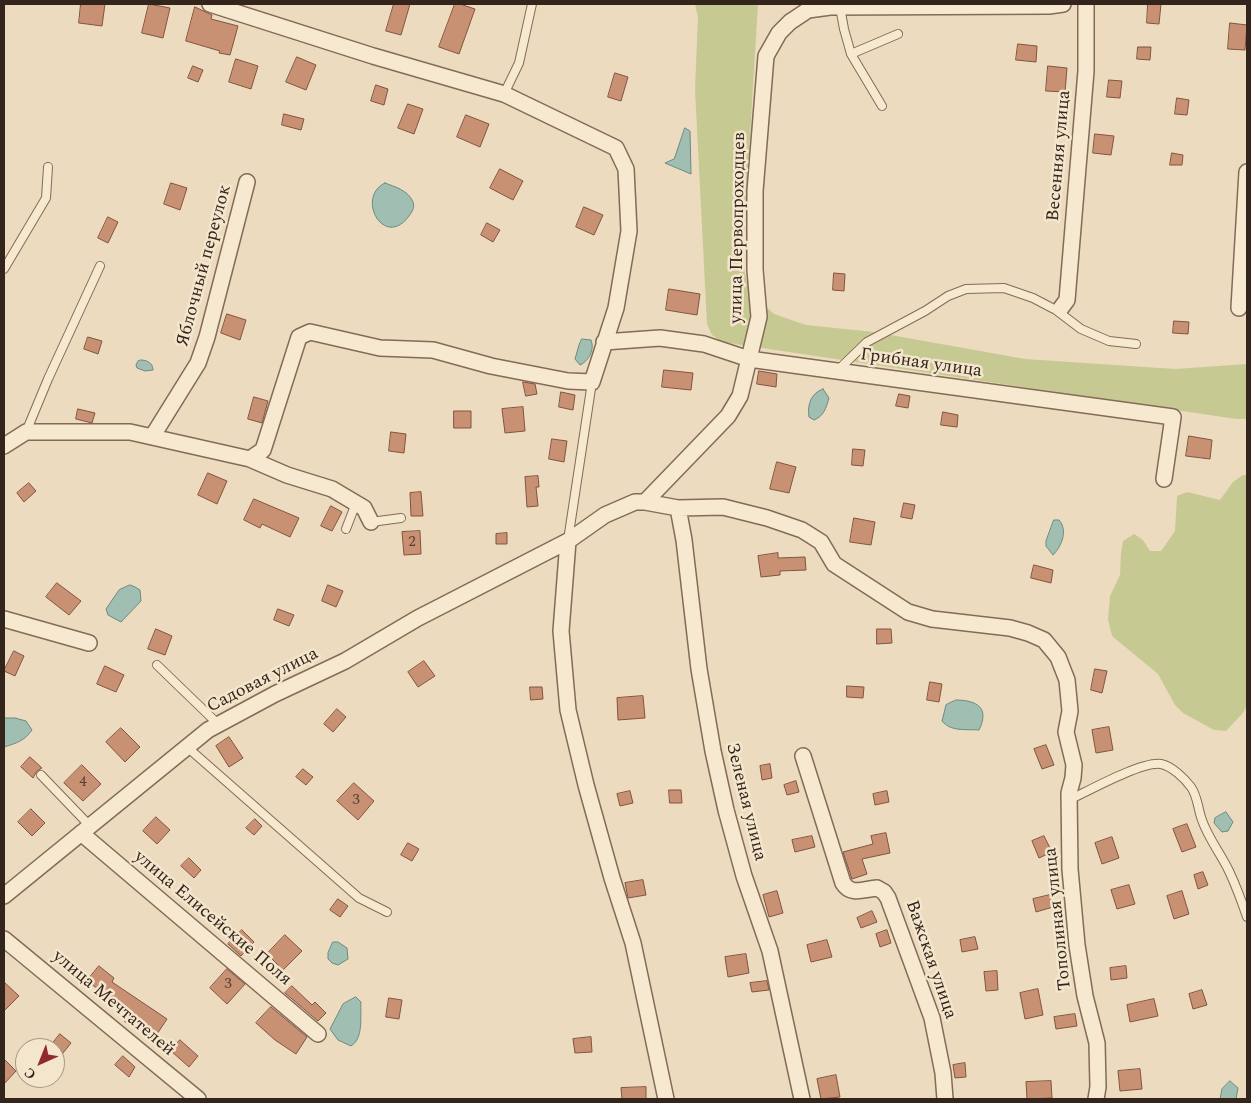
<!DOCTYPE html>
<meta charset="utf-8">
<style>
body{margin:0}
#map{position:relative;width:1251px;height:1103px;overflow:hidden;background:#ecdbbe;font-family:Spectral,serif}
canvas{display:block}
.frame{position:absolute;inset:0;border:5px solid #33251c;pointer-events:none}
.north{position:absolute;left:15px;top:1038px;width:50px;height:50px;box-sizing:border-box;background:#f4e6cd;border:1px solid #a79986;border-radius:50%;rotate:224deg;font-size:14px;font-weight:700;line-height:20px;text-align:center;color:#33251c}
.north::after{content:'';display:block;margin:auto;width:18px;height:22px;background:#902932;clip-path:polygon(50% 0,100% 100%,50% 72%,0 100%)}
</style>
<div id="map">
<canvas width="1251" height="1103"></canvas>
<div class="frame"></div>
<div class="north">С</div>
</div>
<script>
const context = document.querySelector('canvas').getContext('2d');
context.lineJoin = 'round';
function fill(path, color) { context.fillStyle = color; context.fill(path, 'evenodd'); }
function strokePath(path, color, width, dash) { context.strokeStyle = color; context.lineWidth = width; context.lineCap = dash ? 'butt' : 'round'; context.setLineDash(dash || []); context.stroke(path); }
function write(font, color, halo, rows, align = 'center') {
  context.font = font + ' Spectral,serif'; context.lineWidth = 5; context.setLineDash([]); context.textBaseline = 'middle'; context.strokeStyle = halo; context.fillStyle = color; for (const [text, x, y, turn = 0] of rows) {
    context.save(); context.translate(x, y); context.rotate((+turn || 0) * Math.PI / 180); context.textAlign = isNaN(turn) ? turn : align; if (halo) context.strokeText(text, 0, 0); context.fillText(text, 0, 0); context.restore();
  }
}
const green = new Path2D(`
 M695,4H758L744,236V269L749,292L774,314L806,325L874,332L1025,359L1175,369L1247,364V419H1236L722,342L712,335L707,324L695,90L698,17Z
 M1243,475H1247V706L1242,714L1226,731L1214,730L1183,713L1175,705L1158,674L1112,636L1108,619L1110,596L1120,575L1121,553L1123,541L1134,534L1143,540L1150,551H1161L1175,531L1177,496L1187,492L1220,500L1233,482Z`);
const water = new Path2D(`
 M685,128L690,131L691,174L665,163L674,159Z
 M385,183C395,187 408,190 413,202C415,207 412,212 409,216C384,250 355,197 385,183Z
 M582,339L591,340C595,349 589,361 580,365L575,359L579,345Z
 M141,360C147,360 153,363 153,370L145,371L137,368L136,365L138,361Z
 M823,389L829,398C826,408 824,416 814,420L809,417C807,405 811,393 823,389Z
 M1054,520H1059C1068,530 1062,546 1053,555L1046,546V541Z
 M130,585L135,587L140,590L141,601L121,622L108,615L106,609L119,590Z
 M956,700C977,700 990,708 979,730C966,729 951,732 942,721L946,705Z
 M4,718H15L26,721L32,730C24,741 17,743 4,747Z
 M1226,812L1233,822L1228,831L1222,832L1214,823L1215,818Z
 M333,942H338L347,948L348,959L338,965L332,963L328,959V953Z
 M356,997L361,1002C360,1016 364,1038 351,1046L338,1040L330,1029L343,1004Z
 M1230,1081L1238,1088L1236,1099H1220L1222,1089Z`);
const building = new Path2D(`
 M81,4H105L102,26L79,23Z
 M149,4L170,8L163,38L142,33Z
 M394,4H410L401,35L386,31Z
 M455,4H460L475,9L459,54L439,47Z
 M1148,4H1161L1159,24L1147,23Z
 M195,7L212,15L211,19L238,26L230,55L219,53L220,51L186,41Z
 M1230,23L1247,25L1245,50L1228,49Z
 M1018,44L1037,46L1036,62L1016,60Z
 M1138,47H1151L1150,60L1137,59Z
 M297,57L316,65L306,90L286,82Z
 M236,59L258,66L251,89L229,82Z
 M193,66L203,70L198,82L188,78Z
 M1048,66L1067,68L1065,92L1046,91Z
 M615,73L628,77L621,101L608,97Z
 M1109,80L1122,81L1120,98L1107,97Z
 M376,85L388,89L384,105L371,101Z
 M1177,98L1189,100L1187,115L1175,114Z
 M408,104L423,109L414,134L398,128Z
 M284,114L304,119L301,130L282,125Z
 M466,115L489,124L480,147L457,137Z
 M1095,134L1114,136L1111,155L1093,153Z
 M1172,153L1183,155L1182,165H1170Z
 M500,169L523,181L513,200L490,188Z
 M171,183L187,188L180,210L164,204Z
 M584,207L603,215L594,235L576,227Z
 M108,217L118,222L108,243L98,238Z
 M487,223L500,230L493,242L481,235Z
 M834,273L845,274L844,291L833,290Z
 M669,289L700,294L697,315L666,310Z
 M227,314L246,320L240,340L221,333Z
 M1174,321L1189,322L1188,334L1173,333Z
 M88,337L102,341L98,354L84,349Z
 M664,370L693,373L691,390L662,387Z
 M759,371L777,374L776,387L757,384Z
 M523,382L535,384L537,394L526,396Z
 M561,392L575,395L573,410L559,407Z
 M899,394L910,396L908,408L896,406Z
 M254,397L268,401L262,423L248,419Z
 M523,407L525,431L505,433L502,409Z
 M78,409L95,413L92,423L76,419Z
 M454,411H471V428H454Z
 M943,412L958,415L957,427L941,425Z
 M391,432L406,434L404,453L389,451Z
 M1189,436L1212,440L1210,459L1186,456Z
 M552,439L567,441L564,462L549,459Z
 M853,449L865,450L863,466L852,465Z
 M777,462L796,467L789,493L770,489Z
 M208,473L227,481L217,504L198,495Z
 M538,476L539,487H536L538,506L527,507L525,477Z
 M29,483L36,491L24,502L17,493Z
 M421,492L423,516H411L410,493Z
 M254,499L299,518L290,537L262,524L260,528L244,520Z
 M904,503L915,505L912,519L901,517Z
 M331,506L342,512L332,531L321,526Z
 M854,518L875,522L871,545L850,542Z
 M420,531L421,554L404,555L402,532Z
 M507,533V544H496V534Z
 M778,553V558L805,557L806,570L780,571V575L761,577L758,556Z
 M1034,565L1053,570L1051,583L1031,578Z
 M57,583L81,601L69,615L46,597Z
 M328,585L343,591L336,607L322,601Z
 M278,609L294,615L289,626L274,620Z
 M156,629L172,636L165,655L148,649Z
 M877,629H891L892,643L877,644Z
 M14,651L24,656L15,676L4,671Z
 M424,661L435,676L418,687L408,672Z
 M105,666L124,675L116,692L97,684Z
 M1095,669L1107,671L1102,693L1091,690Z
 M930,682L942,684L939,702L927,700Z
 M847,686L864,687L863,698L847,697Z
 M530,687H542L543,699L531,700Z
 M643,696L645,718L618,720L617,698Z
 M337,709L346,717L333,732L324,724Z
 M1109,727L1113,750L1096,753L1092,730Z
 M121,728L140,747L125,762L106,742Z
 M229,737L243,758L229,767L216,746Z
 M1046,745L1054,765L1042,769L1034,749Z
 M30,757L42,768L37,771L33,778L21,767Z
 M770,764L772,778L762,780L760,766Z
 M82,765L101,784L83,801L64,783Z
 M303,769L313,777L306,785L296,777Z
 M796,781L799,792L787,795L784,785Z
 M354,783L374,801L358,820L337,801Z
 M669,790H681L682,803H670Z
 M630,791L633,803L620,806L617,794Z
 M887,791L889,802L875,805L873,794Z
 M31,809L45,823L32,836L18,822Z
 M156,817L170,830L157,844L143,831Z
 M255,819L262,826L254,835L246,828Z
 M1187,824L1196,847L1182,852L1173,829Z
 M886,833L890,853L862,859L867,874L852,879L843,852L873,844L871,836Z
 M812,836L815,847L795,852L792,840Z
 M1044,836L1052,852L1039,858L1032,841Z
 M1112,837L1119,858L1102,864L1095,843Z
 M408,843L419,849L412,861L401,855Z
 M189,858L201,870L194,878L181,866Z
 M1203,872L1208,885L1198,889L1194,875Z
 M643,880L646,895L628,898L625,883Z
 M1129,885L1135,904L1117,909L1111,890Z
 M777,891L783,913L769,917L763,895Z
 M1182,891L1189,914L1174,919L1167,896Z
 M1050,895L1053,907L1036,912L1033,899Z
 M338,899L348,906L340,917L330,910Z
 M872,911L877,922L861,928L857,918Z
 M242,930L254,942L241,956L228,944Z
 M887,930L891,943L880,947L876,934Z
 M285,935L302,951L283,970L267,954Z
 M975,937L978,949L962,952L960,940Z
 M827,940L832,957L811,962L807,945Z
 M746,954L749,973L728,977L725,957Z
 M99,966L114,978L112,982L167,1019L153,1040L124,1021L130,1012L87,981Z
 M1126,966L1127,978L1111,980L1110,968Z
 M227,969L245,984L227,1004L210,988Z
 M997,971L998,990L986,991L984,972Z
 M767,981L769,990L752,992L750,983Z
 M4,982L19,996L4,1011Z
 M292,986L312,1005L315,1002L326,1013L318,1021L285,993Z
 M1038,989L1043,1015L1025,1019L1020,993Z
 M1202,990L1207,1005L1193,1009L1189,994Z
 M389,998L402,1000L399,1019L386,1017Z
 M1154,999L1158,1016L1130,1022L1127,1005Z
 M271,1007L307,1037L296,1054L275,1040L256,1023Z
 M1075,1014L1077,1026L1056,1029L1054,1017Z
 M60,1034L71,1043L55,1063V1048H49Z
 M591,1037L592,1052L575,1053L573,1039Z
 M180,1040L198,1056L189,1067L171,1051Z
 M123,1056L135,1067L129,1077L115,1065Z
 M4,1059L16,1071L4,1084Z
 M965,1063L966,1077L955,1078L953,1065Z
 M1140,1069L1142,1089L1120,1091L1118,1071Z
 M836,1075L840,1097L821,1099L817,1079Z
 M1051,1081L1052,1098L1027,1099L1026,1082Z
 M646,1087V1099H622L621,1088Z`);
const service = new Path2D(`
 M840,7L844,29L851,54L882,106
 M851,54L898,34
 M504,94L519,63L532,4
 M4,269L46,198L48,167
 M1056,310L1081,329L1109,341L1136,344
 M837,371L867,342L925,311L948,296L966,289L1004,288L1033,298L1054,309L1061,308
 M26,432L48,379L100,266
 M371,522L401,518
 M346,529L356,503
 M568,540L592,382
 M157,665L218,724
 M187,747L359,898L387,912
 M41,775L90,826
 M1069,800C1088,791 1142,761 1161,764C1172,766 1185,779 1191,787C1198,797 1198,810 1202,820C1208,838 1221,854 1229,871C1236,886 1242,902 1247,917`);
const minor = new Path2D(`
 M210,4L373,56L504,94L616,148L626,169L629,231L616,308L592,382L568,381L491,366L433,350L380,348L310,332L299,337L263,450L250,459
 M1061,308L1067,300L1086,71V4
 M1239,308L1247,172
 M604,342L660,338L704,344L749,359L1173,417L1164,479
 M152,437L198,363L207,337L247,182
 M4,446L26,432H130L250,459L287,475L332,489L364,508L371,522
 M645,502L728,416L740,396L759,317L755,270V191L766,56L779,33L790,22L808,10L830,7L1049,6L1063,4
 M678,508L684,540L699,669L713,751L726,810L744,876L770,951L802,1099
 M568,541L561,631L568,710L586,785L612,878L633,943L666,1099
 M4,619L89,643
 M803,756L843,883C851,896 864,889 877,888L884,892L888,898L932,1018L943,1073L945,1099
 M81,833L318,1034
 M4,896L208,730L275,694L345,661L418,618L568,541L605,515L635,502H645L678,508L723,507L767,518L802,530L821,542L834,564L908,612L932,619L1010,628L1028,633L1044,640L1058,657L1067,680L1070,711L1066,732L1074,765L1073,778L1069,793L1070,869L1077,945L1085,996L1097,1043L1098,1087L1096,1099
 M4,939L198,1099`);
const numberNames = [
 ["2",412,543],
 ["4",83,783],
 ["3",356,801],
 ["3",228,985]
];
const streetNames = [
 ["Весенняя улица",1060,156,-85],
 ["улица Первопроходцев",739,228,-89],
 ["Яблочный переулок",205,266,-75],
 ["Грибная улица",921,364,8],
 ["Садовая улица",263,681,-27],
 ["Зеленая улица",745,802,76],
 ["улица Елисейские Поля",212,919,40],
 ["Тополиная улица",1059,919,-96],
 ["Важская улица",930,960,71],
 ["улица Мечтателей",113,1004,40]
];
fill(green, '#c7c993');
fill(water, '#a1beb3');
strokePath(water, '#698b80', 1);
fill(building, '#c99174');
strokePath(building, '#82543e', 1);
strokePath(service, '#836b57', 10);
strokePath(minor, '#836b57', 18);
strokePath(service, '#f7e9d0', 8);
strokePath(minor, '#f7e9d0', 15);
write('15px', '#584032', null, numberNames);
write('18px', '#33251c', '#f4e6cd', streetNames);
</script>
